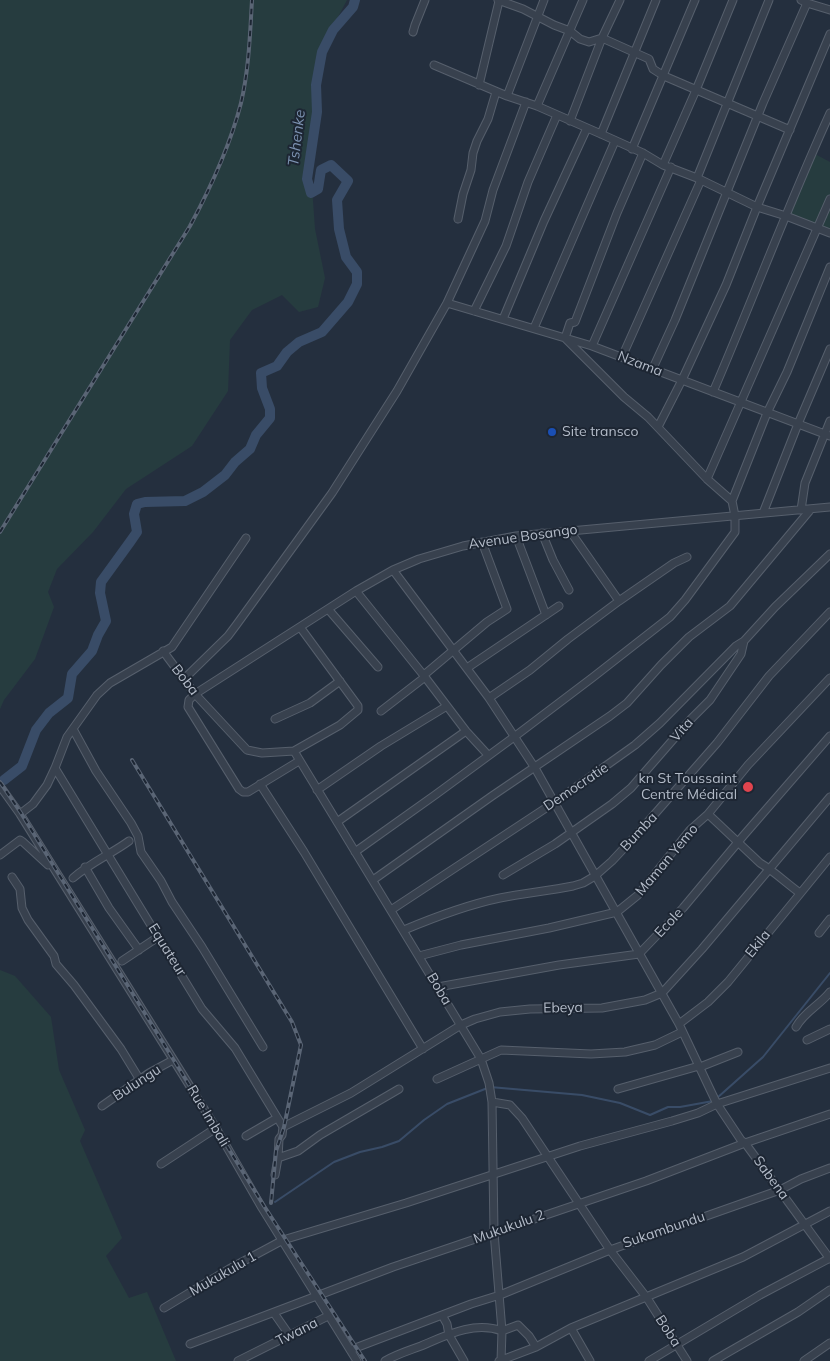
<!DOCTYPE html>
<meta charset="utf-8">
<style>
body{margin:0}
canvas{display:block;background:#242f3e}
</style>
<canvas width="830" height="1361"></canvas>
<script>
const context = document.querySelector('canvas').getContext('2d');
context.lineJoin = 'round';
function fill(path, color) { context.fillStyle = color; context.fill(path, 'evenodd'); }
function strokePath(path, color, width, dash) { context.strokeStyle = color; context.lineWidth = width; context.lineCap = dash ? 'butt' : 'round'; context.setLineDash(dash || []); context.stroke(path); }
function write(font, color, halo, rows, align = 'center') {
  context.font = font + ' Mulish,sans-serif'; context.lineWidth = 4; context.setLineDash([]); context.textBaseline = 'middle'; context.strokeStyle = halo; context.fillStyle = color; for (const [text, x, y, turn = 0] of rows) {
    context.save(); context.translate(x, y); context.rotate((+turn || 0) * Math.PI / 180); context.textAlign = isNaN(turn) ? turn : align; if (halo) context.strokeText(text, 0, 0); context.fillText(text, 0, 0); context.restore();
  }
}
const green = new Path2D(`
 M0,0H347L331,30L312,127V187L315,229L325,278L318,307L299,312L282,295L252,310L230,340L228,391L192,446L126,489L93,532L57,569L48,592L54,607L35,659L4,700L0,709Z
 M813,153L830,162V234L788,214Z
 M0,970L15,976L51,1017L59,1070L85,1130L80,1141L122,1238L106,1256L129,1298L147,1292L176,1361H0Z`);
const stream = new Path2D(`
 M717,1098L763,1057L830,973
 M275,1202L334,1162L360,1152L382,1147L399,1141L424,1120L447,1104L490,1087L582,1095L620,1103L650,1115L668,1107H680L713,1101`);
const river = new Path2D(`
 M4,780L22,766L36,730L49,713L68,698L72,674L92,651L98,635L106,621L100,593L101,582L130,542L137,532L134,514L137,504L145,502L185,501L203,492L225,475L235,462L250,449L256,435L270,418V409L262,388L261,373L277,366L287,352L299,342L322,332L348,302L357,284V272L346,257L339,229L337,200L348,181L331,165L321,170L318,189L311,193L307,179L317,112L316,85L322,52L333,30L353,7L355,0`);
const minor = new Path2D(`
 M498,0L523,9L554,25L570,31L580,39L589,42L602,38L649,59L653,69L664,76L790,130
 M807,3L830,10
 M413,32L415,25L425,0
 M434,65L507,96L537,106L601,134L643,153L663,165L697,178L757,207L786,216L830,233
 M479,85L499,1
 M507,96L544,0
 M537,106L583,0
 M570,121L602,38L620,0
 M601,134L656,0
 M632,149L695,0
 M663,165L696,90L733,0
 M697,178L769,0
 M458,219L463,194L471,170L473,153L477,141L488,119L496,92
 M447,303L592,346L830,436
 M474,311L506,246L528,182L557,115
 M503,319L544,221L587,128
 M534,328L615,141
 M592,346L671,167
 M622,357L701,180
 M653,368L675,320L763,103L807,3L801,0
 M713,392C753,299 788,205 830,113
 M658,427L682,380L726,285L757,207L830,34
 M707,479L830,199
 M732,501L767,413L787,372L830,267
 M801,510L805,483L830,421
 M763,513L798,424L830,349
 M570,531L619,601
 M542,533L553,560L569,590
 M516,536L546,615
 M393,570L489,698L535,768L679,1024L717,1104L741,1140L745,1143L830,1259
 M356,591L425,677L466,731L488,755
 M328,609L378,667
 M163,651L195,694L247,750L262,753L294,751L481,1059L489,1083L492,1102L510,1105L522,1118L610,1250L647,1298L687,1361
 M467,668L559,606
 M424,675L487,622L507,609L482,542
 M184,679L228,636L237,624L332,493L397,391L447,303L485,221L493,190L526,102
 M489,698L530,670L568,639L619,601L674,563L687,557
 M381,711L425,677
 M275,719L310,703L340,681
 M73,729L96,771L131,823L138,836L141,852L161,881L172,902L202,947L263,1047
 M294,751L340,725L358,710V706L300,627
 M299,761L248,792H243L239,789L188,707L189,700L195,694L356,591L393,570L419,559L463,546L516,536L830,507
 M55,768L202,1009L235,1048L283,1127
 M260,784L304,852L423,1049
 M0,786L20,814L216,1128L262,1208L357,1361
 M317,790L381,746L447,706
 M20,814L33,804L47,785L55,768L67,737L97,695L110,683L172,647L246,538
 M708,814L760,863C774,871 786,883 800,893
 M337,822L466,731
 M355,852C462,777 568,698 670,617L685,600L735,532V516L732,501L707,479L648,417L624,397L565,338L570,323L575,322L617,213L643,153
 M0,855L20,840L23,842L48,865
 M85,867L109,908L139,950
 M503,875L555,844L612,804L631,788L691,719L710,700L741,654L744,641L775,607L830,554
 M12,877L20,889L22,908L28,920L54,956L56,964L74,985L121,1049L140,1080
 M73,878C90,863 111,854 129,841
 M373,880L492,796L610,716L627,703L661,665L689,637L730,606L811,509
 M391,910L555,802L635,745L660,723L736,646L744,641
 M404,930C435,917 466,905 500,898C524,893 549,891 573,886L583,883L595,876L612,861L639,832L717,743L769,676L830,612
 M819,933L830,919
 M419,956L461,945L549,928L617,912L638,895L690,830L708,814L748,765L830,678
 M122,961L158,937
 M438,987L559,965L639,954L683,908L744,835L830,736
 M679,1024L708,1002L728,982L830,857
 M796,1027C804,1012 820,1005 830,992
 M807,1040L830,1029
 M700,1067L738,1052
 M437,1079L501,1050L591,1054L625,1052L655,1045L682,1032
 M618,1089L699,1066
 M492,1102L494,1232L502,1331L501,1361
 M102,1106L149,1073L173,1060
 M246,1136L277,1118
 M278,1158L298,1151L320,1135L399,1089
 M161,1164L216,1128
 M275,1175L278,1158L279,1139L282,1135L283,1127L351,1093L461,1025L475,1019L500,1012L530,1009L602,1008L645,1000L662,993L702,949L830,797
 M164,1308L229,1269L283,1240L406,1203L580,1146L672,1121L698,1113L717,1104L830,1068
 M274,1313L290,1336
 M442,1315L447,1324L449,1335L464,1361
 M571,1328L590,1361
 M190,1344L393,1267L646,1181L745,1143L830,1114
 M350,1350L471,1304L500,1295L610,1250L780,1190L801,1179L830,1168
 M238,1361L328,1316
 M385,1361C397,1354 408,1351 421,1346C447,1335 474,1321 502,1331L518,1325L529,1336L536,1347
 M499,1361L536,1347L571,1328L743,1257L830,1211
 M649,1361L760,1295L830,1258
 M713,1361L798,1312L830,1290
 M804,1361L830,1343`);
const rail = new Path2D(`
 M0,532L190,226C211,187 230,146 241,103C249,69 250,34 252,0
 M132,760L292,1022L301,1045L284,1127L276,1151L271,1203
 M0,782L21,813L264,1206L365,1361`);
const markers = [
 [552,432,5,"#1a4fb4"],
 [748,787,6,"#e0444e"]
];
const streetNames = [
 ["Nzama",640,364,21],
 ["Avenue Bosango",523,537,-8],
 ["Boba",185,680,52],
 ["Vita",682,730,-49],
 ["Democratie",576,787,-34],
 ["Bumba",639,832,-47],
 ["Maman Yemo",667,860,-50],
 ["Ecole",669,923,-47],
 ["Ekila",758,944,-51],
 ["Equateur",167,950,58],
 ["Boba",439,989,59],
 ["Ebeya",563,1008,-1],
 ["Bulungu",137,1083,-33],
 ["Rue Imbali",208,1116,59],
 ["Sabena",771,1178,54],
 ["Mukukulu 2",509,1227,-20],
 ["Sukambundu",664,1230,-19],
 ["Mukukulu 1",223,1274,-30],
 ["Boba",668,1331,57],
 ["Twana",297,1332,-27]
];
const poiNames = [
 ["Site transco",562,432],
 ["kn St Toussaint",737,779,"right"],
 ["Centre Médical",737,795,"right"]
];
const waterNames = [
 ["Tshenke",297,138,-83]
];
fill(green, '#263c3f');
strokePath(stream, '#394c67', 2);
strokePath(river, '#394c67', 10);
strokePath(minor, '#565f6c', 9);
strokePath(minor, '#38414e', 7);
strokePath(rail, '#5a6575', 4);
strokePath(rail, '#1d2633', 2, [5.5]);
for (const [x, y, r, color] of markers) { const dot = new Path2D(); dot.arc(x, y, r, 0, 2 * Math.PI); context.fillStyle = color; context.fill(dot); strokePath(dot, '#1d2633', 2); }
write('14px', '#b4bcc9', '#1d2633', streetNames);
write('14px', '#b4bcc9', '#1d2633', poiNames, 'left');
write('italic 15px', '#7c92b1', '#1d2633', waterNames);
</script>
